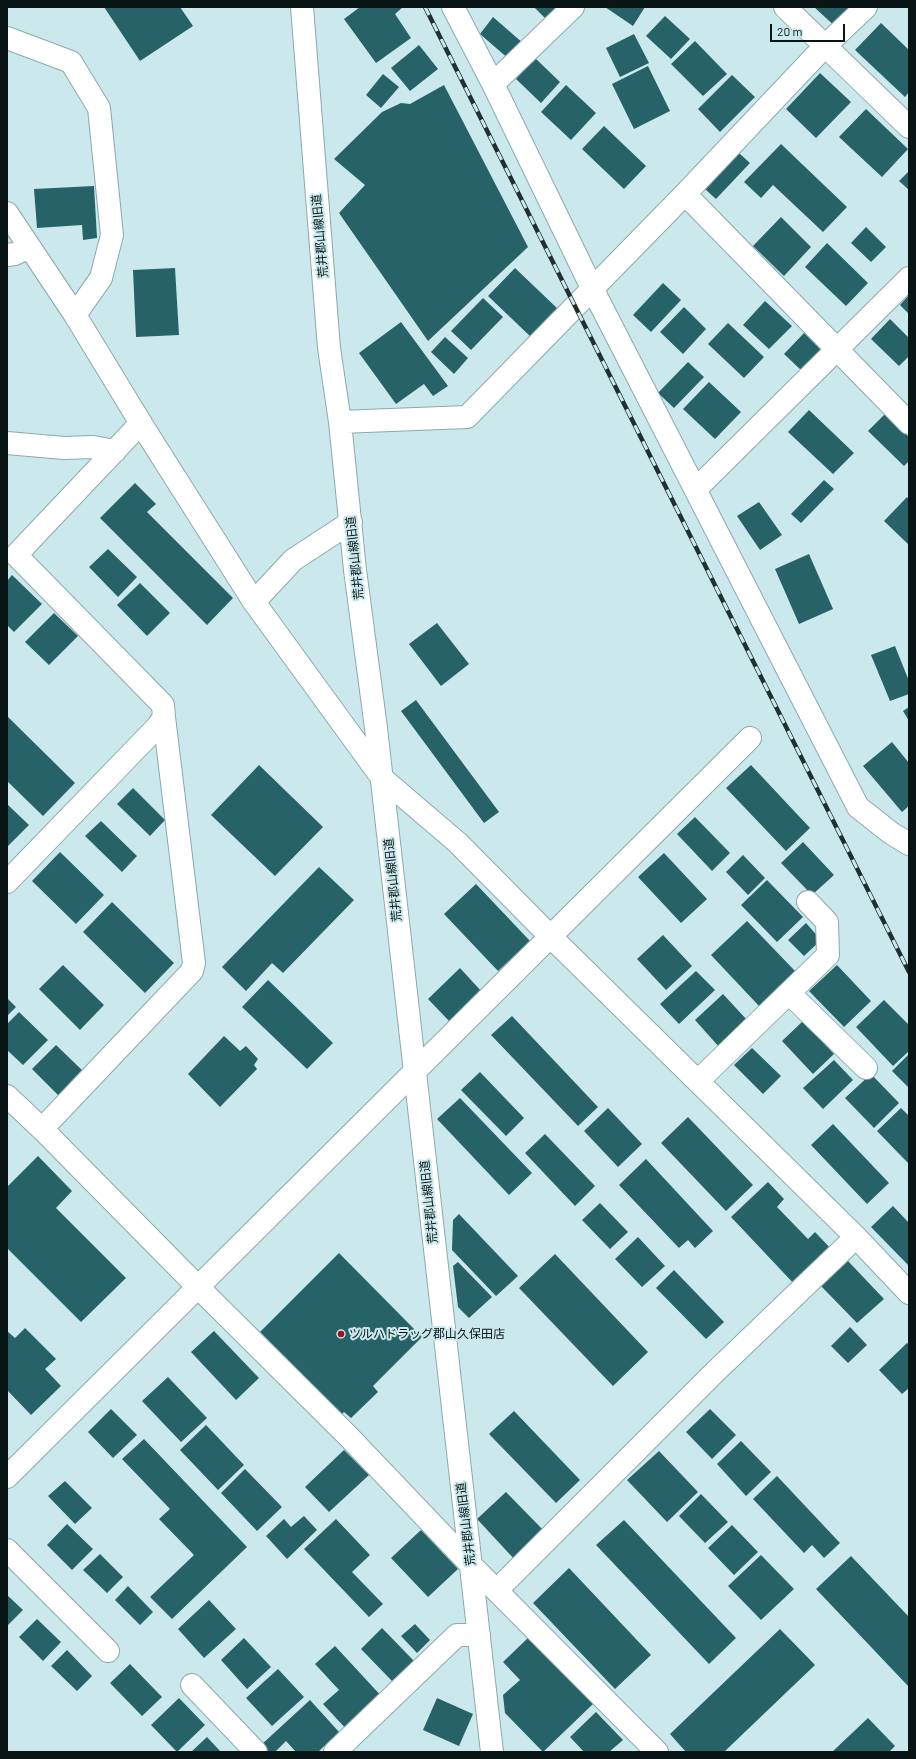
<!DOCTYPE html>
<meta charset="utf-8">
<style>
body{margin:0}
#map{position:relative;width:916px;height:1759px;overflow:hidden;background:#cbe9ec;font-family:Barlow,sans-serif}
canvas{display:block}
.frame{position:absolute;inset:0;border:8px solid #091415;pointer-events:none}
.scale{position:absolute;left:770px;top:24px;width:75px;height:18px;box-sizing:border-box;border:2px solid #091415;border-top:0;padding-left:5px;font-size:12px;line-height:14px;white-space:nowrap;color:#091415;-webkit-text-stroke:3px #cbe9ec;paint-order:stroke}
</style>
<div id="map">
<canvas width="916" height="1759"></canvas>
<div class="frame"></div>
<div class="scale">20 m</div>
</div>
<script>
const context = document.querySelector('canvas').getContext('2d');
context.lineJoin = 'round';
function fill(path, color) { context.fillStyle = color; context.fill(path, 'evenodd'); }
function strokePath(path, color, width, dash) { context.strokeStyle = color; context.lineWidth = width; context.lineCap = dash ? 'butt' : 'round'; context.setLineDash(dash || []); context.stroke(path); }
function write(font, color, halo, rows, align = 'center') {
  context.font = font + ' Barlow,"Noto Sans JP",sans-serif'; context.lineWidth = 4; context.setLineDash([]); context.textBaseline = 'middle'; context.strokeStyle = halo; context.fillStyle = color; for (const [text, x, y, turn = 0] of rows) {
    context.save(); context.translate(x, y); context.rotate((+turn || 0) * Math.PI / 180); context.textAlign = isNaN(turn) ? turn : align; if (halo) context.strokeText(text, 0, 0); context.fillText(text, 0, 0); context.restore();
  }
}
const building = new Path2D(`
 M104,7H180L193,26L140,61Z
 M360,7H403L395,14L411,38L376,63L344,19Z
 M534,7H558L546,19Z
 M605,7H645L633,26Z
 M814,7H859L838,29Z
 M665,16L690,39L671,59L646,36Z
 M493,17L524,44L510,60L480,34Z
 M881,23L909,50V92L905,97L855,50Z
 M634,34L649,63L620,77L606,48Z
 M695,41L727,74L703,96L671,64Z
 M419,45L438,69L410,91L391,68Z
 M535,58L560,82L541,103L516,79Z
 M648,66L670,111L634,129L612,84Z
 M820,73L851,102L816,138L786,109Z
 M383,74L399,87L381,108L366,95Z
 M732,75L755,97L720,132L698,109Z
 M444,85L528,247L428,341L339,213L365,185L334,159L382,112L401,103L410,104Z
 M566,85L596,113L571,140L541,112Z
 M866,109L908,149L882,177L839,137Z
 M604,126L646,166L624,189L582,149Z
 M781,144L847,207L823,232L773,185L761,198L744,182Z
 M739,153L750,163L716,199L705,189Z
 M909,171V190L899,181Z
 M94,186L97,238L83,240L82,225L37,228L34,189Z
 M781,217L811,247L784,276L753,246Z
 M866,227L886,247L871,262L851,243Z
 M827,243L868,283L846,306L805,267Z
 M175,268L179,335L136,337L133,270Z
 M515,268L559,310L532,338L488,296Z
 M663,283L681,300L651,332L633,315Z
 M909,295V314L900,305Z
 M483,298L503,317L471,350L451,331Z
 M765,301L792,326L769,349L743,325Z
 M684,307L706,329L683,354L660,332Z
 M890,319L909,338V356L899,366L871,339Z
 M401,322L448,386L433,396L424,384L396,404L359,353Z
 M728,323L764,357L744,378L708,344Z
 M804,333L822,350L802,371L784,354Z
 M445,337L468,358L454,374L431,352Z
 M688,362L704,377L674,408L658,393Z
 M709,382L741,412L715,439L683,409Z
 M809,410L854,453L833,474L788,432Z
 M885,414L909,437V461L904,466L868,431Z
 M824,480L834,489L801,523L791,514Z
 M135,483L156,504L147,512L233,598L207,625L100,518Z
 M907,497L909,499V545L884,521Z
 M759,502L782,535L760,550L737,516Z
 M108,549L137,577L118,597L89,567Z
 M809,554L833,609L799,624L775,569Z
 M12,575L42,604L14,632L7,625V581Z
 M140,583L170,613L147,636L117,605Z
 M54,613L78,636L49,665L25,642Z
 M437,623L469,664L441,686L409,644Z
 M895,646L909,681V694L890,701L871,655Z
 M416,700L499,812L484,823L401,711Z
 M909,707V721L903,711Z
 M7,716L75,783L43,816L7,781Z
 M892,742L909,763V806L902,812L863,766Z
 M259,765L323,827L275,876L211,815Z
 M751,765L810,828L786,851L726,788Z
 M133,788L165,820L150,836L117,804Z
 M7,804L29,825L7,847Z
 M695,817L730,853L712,871L677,834Z
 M101,821L137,856L122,872L85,836Z
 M803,842L834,875L812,895L781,863Z
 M60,852L104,895L76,924L32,881Z
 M664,853L707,899L681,923L638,877Z
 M743,855L765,878L748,895L726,872Z
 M319,867L354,900L283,973L272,963L246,991L222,967Z
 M767,880L803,917L777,942L741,905Z
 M476,884L530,941L498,971L444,914Z
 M112,902L174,963L145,993L83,932Z
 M747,921L795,971L759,1006L711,955Z
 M806,923L821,940L804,956L788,940Z
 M663,935L692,966L666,990L637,959Z
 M63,965L104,1005L80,1030L39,989Z
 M837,965L871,1001L844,1027L809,991Z
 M460,968L482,992L450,1022L428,999Z
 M696,971L715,990L679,1024L660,1004Z
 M268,980L333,1043L307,1069L242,1007Z
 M723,994L748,1021L720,1048L695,1020Z
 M7,998L16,1007L7,1016Z
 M884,1000L909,1025V1051L893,1066L856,1027Z
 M19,1012L48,1040L23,1065L7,1050V1024Z
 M512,1016L598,1107L578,1126L491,1035Z
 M803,1021L834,1054L813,1074L782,1041Z
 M224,1036L240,1051L246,1046L258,1059L254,1065L257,1069L220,1107L188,1074Z
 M56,1045L84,1072L60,1097L32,1069Z
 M752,1048L781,1076L763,1094L734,1065Z
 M909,1054V1088L892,1071Z
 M834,1060L853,1080L823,1109L803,1088Z
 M480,1072L524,1118L506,1136L461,1090Z
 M871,1074L899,1103L874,1128L845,1098Z
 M460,1098L532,1173L509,1195L437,1119Z
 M608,1108L642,1144L618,1167L584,1131Z
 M901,1108L909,1116L908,1163L877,1131Z
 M688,1117L753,1185L726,1211L661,1143Z
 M833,1124L889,1183L867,1204L811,1145Z
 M545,1134L595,1186L575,1206L525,1153Z
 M38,1156L72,1191L56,1208L126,1278L81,1322L7,1248V1187Z
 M646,1159L713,1231L695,1248L688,1240L679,1248L619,1185Z
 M768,1182L784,1199L777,1207L808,1239L815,1232L834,1252L797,1287L731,1217Z
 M600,1203L628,1232L610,1249L582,1220Z
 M893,1206L909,1223V1266L871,1227Z
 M459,1214L518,1276L496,1296L452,1250L453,1220Z
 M638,1237L665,1266L642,1287L615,1259Z
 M339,1253L422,1337L373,1386L378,1392L351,1418L344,1412L341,1415L260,1332Z
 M555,1254L648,1352L613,1386L519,1288Z
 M848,1261L884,1299L857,1323L821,1286Z
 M458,1262L492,1297L469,1318L458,1307L453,1266Z
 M674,1270L724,1322L706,1339L656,1288Z
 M850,1327L867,1345L848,1363L831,1346Z
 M25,1328L56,1359L45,1369L61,1386L31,1415L7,1390V1331L15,1338Z
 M214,1331L259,1378L236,1400L191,1352Z
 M907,1343L909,1345V1388L902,1394L879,1370Z
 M168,1377L207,1418L181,1442L142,1401Z
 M111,1409L137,1435L113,1458L88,1432Z
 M710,1409L736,1435L712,1459L686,1432Z
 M514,1411L580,1480L556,1503L489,1434Z
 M206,1425L244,1465L218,1490L180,1450Z
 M144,1439L247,1547L172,1619L150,1597L194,1555L159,1519L170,1509L122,1459Z
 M741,1441L771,1472L746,1496L717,1464Z
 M344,1450L369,1475L329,1512L305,1487Z
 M659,1451L698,1492L667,1522L627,1480Z
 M245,1469L282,1507L257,1531L221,1493Z
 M777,1476L840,1543L824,1558L812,1545L804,1553L753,1499Z
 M65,1481L92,1508L75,1524L48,1496Z
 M506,1492L546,1533L516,1561L477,1519Z
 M701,1494L728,1522L705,1543L679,1516Z
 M304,1516L317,1530L287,1559L266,1536L284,1519L291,1527Z
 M336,1519L370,1555L352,1572L383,1604L369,1617L304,1549Z
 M624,1520L736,1638L709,1664L596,1545Z
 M67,1524L93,1549L72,1570L47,1545Z
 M732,1525L758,1552L734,1575L708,1548Z
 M421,1530L458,1569L428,1597L391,1558Z
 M100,1554L123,1577L107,1593L83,1570Z
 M761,1555L794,1589L761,1620L728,1586Z
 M851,1556L909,1617V1687L816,1589Z
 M569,1568L651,1655L615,1689L533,1603Z
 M128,1586L153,1612L140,1625L115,1600Z
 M7,1595L23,1610L7,1626Z
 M209,1600L236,1629L204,1658L178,1629Z
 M37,1619L61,1642L43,1661L19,1637Z
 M415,1624L430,1640L417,1653L401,1636Z
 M382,1628L414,1661L392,1681L361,1649Z
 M780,1629L815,1665L724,1752H686L670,1734Z
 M530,1636L593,1704L543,1752L505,1713L503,1695L520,1680L503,1662Z
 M244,1638L271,1667L247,1689L221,1660Z
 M335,1646L384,1699L349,1732L323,1704L339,1690L315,1664Z
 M67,1650L92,1676L77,1691L51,1666Z
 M130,1664L162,1697L142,1716L110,1683Z
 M278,1669L304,1697L272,1726L246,1698Z
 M179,1698L205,1725L177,1752L151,1725Z
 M437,1698L473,1714L459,1746L423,1730Z
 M310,1700L339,1732L318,1752H296L286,1741L275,1752H268L261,1745Z
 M596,1712L623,1740L609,1752H584L570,1737Z
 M868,1718L895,1746L889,1752H832Z
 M207,1737L221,1752H191Z`);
const minor = new Path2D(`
 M302,7L329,348L340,422L355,570L376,728L492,1752
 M453,7L493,84L592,288L858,807L891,833L909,844
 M785,7L909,127
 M7,38L71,62L99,108L112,235L101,278L75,315
 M493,84L573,7
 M685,194L909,423
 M7,213L75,315L145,430L254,602L382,778L458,843L550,936L856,1237L909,1293
 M7,255L15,254L29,247
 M340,422L467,417L685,194L825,46L866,7
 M7,443L64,448L93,447L115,451
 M696,489L909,278
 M254,602L293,560L351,522
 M7,882L158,726L164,717L163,705L16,555L141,423
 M789,993L866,1068
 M698,1081L828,955L827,922L808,902
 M7,1096L45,1132L197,1286L349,1437L471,1565L657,1752
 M42,1129L192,971L194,963L164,717
 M7,1477L750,738
 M7,1550L108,1651
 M497,1590L715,1372L856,1237
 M192,1685L256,1752
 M335,1752L457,1635H479`);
const rail = new Path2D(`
 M425,7L909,972`);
const markers = [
 [341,1334,4,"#a50d1f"]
];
const streetNames = [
 ["荒井郡山線旧道",320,236,-95],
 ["荒井郡山線旧道",355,558,-96],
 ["荒井郡山線旧道",393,880,-96],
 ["荒井郡山線旧道",429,1202,-96],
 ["荒井郡山線旧道",466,1524,-97]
];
const poiNames = [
 ["ツルハドラッグ郡山久保田店",349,1334]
];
fill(building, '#266268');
strokePath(minor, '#8da9ac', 24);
strokePath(minor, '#fff', 22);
strokePath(rail, '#222f30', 4.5);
strokePath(rail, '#cbe9ec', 3, [9]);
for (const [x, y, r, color] of markers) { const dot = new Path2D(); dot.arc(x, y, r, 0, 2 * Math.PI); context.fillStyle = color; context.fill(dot); strokePath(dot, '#cbe9ec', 1.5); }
write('12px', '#091415', '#cbe9ec', streetNames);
write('12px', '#091415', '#cbe9ec', poiNames, 'left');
</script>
